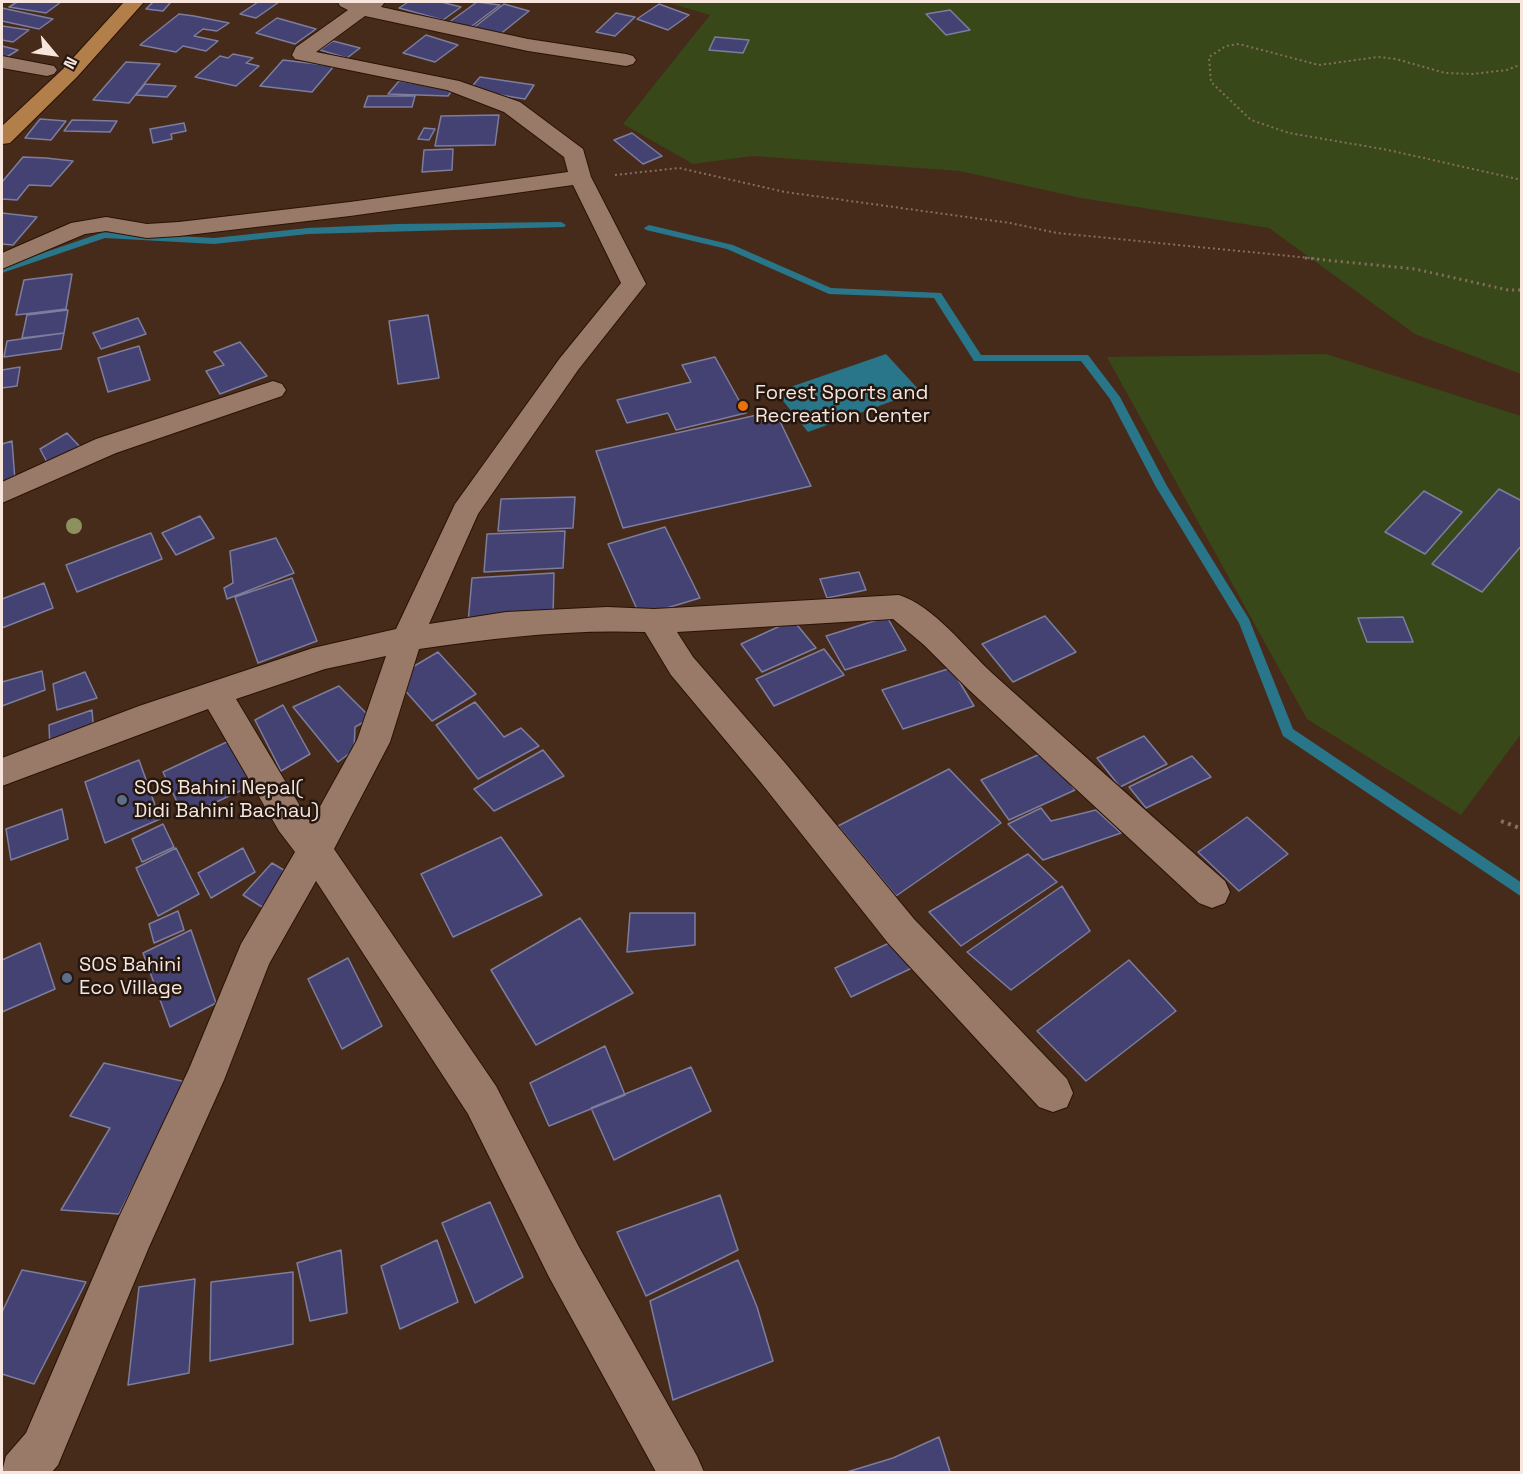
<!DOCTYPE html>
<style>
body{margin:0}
#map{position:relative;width:1523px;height:1474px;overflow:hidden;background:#462b1b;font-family:"Space Grotesk",sans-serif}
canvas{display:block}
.frame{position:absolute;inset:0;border:3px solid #f8e6dc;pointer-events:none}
.north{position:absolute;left:24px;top:24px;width:60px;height:60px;-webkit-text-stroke:4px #231710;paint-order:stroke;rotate:119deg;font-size:16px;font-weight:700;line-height:24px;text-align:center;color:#f8e6dc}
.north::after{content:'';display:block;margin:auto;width:21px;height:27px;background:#f8e6dc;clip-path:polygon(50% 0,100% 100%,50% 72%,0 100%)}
</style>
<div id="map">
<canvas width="1523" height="1474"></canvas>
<div class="frame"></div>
<div class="north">N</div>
</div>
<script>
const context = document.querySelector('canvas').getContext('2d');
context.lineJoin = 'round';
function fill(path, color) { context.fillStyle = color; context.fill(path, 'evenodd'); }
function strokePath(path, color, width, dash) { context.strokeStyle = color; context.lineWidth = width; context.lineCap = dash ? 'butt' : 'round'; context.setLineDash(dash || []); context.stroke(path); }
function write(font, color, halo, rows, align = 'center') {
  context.font = font + ' "Space Grotesk",sans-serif'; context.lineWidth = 5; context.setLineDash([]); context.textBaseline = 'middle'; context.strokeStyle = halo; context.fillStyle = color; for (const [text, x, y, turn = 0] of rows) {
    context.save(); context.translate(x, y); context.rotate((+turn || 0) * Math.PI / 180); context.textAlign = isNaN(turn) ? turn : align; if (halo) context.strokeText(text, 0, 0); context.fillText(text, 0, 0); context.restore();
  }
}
const green = new Path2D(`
 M666,2H1521V374L1415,334L1269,228L1081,198L960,171L753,156L693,164L623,124L710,15Z
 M1326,354L1521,416V734L1461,815L1307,719L1107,357Z`);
const water = new Path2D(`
 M886,354L920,391L808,432L776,392Z`);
const stream = new Path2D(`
 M561,222L566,225L564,227L308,234L214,244L105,238L2,273V267L104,232L214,238L308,228L398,224Z
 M649,225L733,245L831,288L941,293L981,355H1088L1120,397L1167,486L1249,619L1293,729L1522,883V897L1283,736L1239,623L1156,487L1110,399L1081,361H974L934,298L829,294L727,249L646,230L644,228Z`);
const building = new Path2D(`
 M17,2H61L46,13L9,7Z
 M153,2H171L163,11L146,9Z
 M258,2H279L256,18L240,14Z
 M408,2H441L461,7L443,20L399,8Z
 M477,2L500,5L468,29L448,23Z
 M504,4L529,11L498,36L472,29Z
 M659,4L689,15L668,30L637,19Z
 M2,8L53,19L39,29L2,21Z
 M950,10L970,30L946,35L926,14Z
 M616,13L635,17L615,36L596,32Z
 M179,14L194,16L229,23L217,31L203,29L194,36L218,41L206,51L183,46L176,52L140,45Z
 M277,18L316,29L295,44L256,33Z
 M2,26L29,30L13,42L2,40Z
 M426,35L458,45L435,62L403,53Z
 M715,37L749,40L743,53L709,50Z
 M333,41L360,48L347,58L320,50Z
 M2,46L18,50L5,58L2,57Z
 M233,54L253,58L246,63L259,66L236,86L195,77L220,56L228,58Z
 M283,60L334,66L312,92L260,86Z
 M126,62L160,64L129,103L93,100Z
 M480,77L534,85L525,99L469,90Z
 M399,81L453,89L448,96L388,94Z
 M145,84L176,86L167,97L136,95Z
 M368,96H415L412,107H364Z
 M499,115L495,145L435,146L441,116Z
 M40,119L66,121L51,140L25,138Z
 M72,120L117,121L110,132L64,131Z
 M184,123L186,131L171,134L172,139L153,143L150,129Z
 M424,128L435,129L429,140L418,139Z
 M632,133L662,156L643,164L614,140Z
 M453,149L452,170L422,172L424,150Z
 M23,157L46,158L73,161L51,186L29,185L17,200L2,199V182Z
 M2,213L37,217L13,245L2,244Z
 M72,274L66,309L16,315L24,280Z
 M68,310L64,333L22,338L27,315Z
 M428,315L439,378L398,384L389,321Z
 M138,318L146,334L101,349L93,333Z
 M64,333L61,349L4,357L7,341Z
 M240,342L267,376L220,394L206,371L224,365L214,352Z
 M139,346L150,380L108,392L98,358Z
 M715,357L746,413L676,430L668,413L627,423L617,400L691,382L682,365Z
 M20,367L17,386L2,388V370Z
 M775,411L811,486L623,528L596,451Z
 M67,433L82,449L48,464L40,449Z
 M12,441L15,480L2,485V444Z
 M1499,489L1522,501V545L1482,592L1432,564Z
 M1424,491L1462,512L1425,554L1385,532Z
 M575,497L573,528L498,531L501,499Z
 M200,516L214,538L176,555L162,533Z
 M665,527L700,598L640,616L608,544Z
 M565,531L563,568L484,572L487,534Z
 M151,533L162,559L77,592L66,565Z
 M276,538L294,573L227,599L224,588L233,583L230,551Z
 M859,572L866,590L827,598L820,579Z
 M554,573L553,618L468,623L472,578Z
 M292,578L317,641L258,663L235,597Z
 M44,583L53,608L2,628V599Z
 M1045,616L1076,652L1013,682L982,644Z
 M887,617L906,650L845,670L826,636Z
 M1403,617L1413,642H1367L1358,618Z
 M793,620L816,648L762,672L741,644Z
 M824,649L844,675L774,706L756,679Z
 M438,652L476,694L432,721L394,678Z
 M951,668L974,706L903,729L882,690Z
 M42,671L45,690L2,706V682Z
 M85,672L97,698L57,710L53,684Z
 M339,686L371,718L355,727L354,750L338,762L293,707Z
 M475,702L504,737L521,728L539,746L478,779L436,725Z
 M283,705L310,754L281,771L255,720Z
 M92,710L94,735L50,750L49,725Z
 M1144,736L1167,764L1120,787L1097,758Z
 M231,740L253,785L184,817L163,772Z
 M543,750L564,776L494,811L474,789Z
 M1047,751L1075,790L1009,820L981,780Z
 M1192,756L1211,777L1146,808L1129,787Z
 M139,760L160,819L105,843L85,782Z
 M949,769L1001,823L896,896L838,826Z
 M1041,808L1051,821L1096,810L1121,833L1043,860L1008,824Z
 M62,809L68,839L11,860L6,829Z
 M1247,817L1288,854L1239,891L1198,852Z
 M163,824L174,847L142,862L132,839Z
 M501,837L542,895L453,937L421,874Z
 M176,848L199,894L158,916L136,868Z
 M243,848L255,872L211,898L198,873Z
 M1028,854L1057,882L961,946L929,912Z
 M272,863L292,875L262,907L243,895Z
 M1062,886L1090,931L1011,990L967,952Z
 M178,911L184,930L154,943L149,924Z
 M630,913H695V945L627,952Z
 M580,918L633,993L536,1045L491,970Z
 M191,930L216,1003L170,1027L143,953Z
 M898,939L914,967L851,997L835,968Z
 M40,943L55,989L2,1012V960Z
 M348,958L382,1026L342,1049L308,979Z
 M1129,960L1176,1011L1086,1081L1037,1031Z
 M605,1046L625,1095L549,1126L530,1083Z
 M104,1063L186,1082L119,1214L61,1210L110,1128L70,1116Z
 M691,1067L711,1111L614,1160L591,1108Z
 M720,1195L738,1250L646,1296L617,1232Z
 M490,1202L523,1277L475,1303L442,1223Z
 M437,1240L458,1302L400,1329L381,1266Z
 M341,1250L347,1313L310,1321L297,1263Z
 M738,1260L757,1307L773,1361L673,1400L650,1301Z
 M22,1270L86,1282L34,1384L2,1374V1312Z
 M293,1272V1344L210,1361L211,1282Z
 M195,1279L189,1373L128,1385L139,1287Z
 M939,1437L950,1472H847L893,1458Z`);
const pathFar2 = new Path2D(`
 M1522,64L1507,70L1473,74L1445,73L1396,59L1378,57L1319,65L1239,44L1226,46L1209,57L1211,82L1251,120L1289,133L1388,150L1522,180
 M615,175L679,168L785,192L1010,223L1057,233L1320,259`);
const pathFar1 = new Path2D(`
 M1305,258L1415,269L1508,290H1522`);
const path = new Path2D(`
 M1501,821L1522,829`);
const street = new Path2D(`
 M338,2H385L381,7L528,39L626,54L633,56L636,60L633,64L626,66L528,51L365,16L316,52L459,81L520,102L583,149L591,177L646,284L578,370L478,514L429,624L506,612L607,607L654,609L899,595C934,606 966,649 993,674C1070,743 1147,812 1225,881L1230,892L1225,903L1212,908L1199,903L968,689L924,645L893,619L677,632L693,657L786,764L914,919L1067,1079L1073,1093L1067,1107L1053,1112L1039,1107L888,943L762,784L671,675L645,632C568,629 495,638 419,649L390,742L334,849L496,1086L579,1247L697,1456L704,1472H656L549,1277L468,1114L316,881L269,964L224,1080L149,1247L58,1465L52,1472H2L6,1456L26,1433L119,1217L189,1069L241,944L295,852L279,831L208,709L2,786V758L139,706L313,648L396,629L455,504L560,358L621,283L573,185L350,216L179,236L147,238L106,231L85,234L2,269V253L71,223L106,217L147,224L179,222L350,202L568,172L564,157L504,112L447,90L295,59L292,55L296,47L348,10L340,6ZM386,656L357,740L312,821L303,811L236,699L325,669Z
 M2,56L54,66L57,70L54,74L47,76L2,68Z
 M273,381L282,384L286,390L282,396L116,453L2,503V482L96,439Z`);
const primary = new Path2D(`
 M124,2H144L77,77L10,143L2,144V126L63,69Z`);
const trees = [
 [74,526]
];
const markers = [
 [743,406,6,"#e8710a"],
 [122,800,6,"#5c6f8a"],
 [67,978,6,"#5c6f8a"]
];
const poiNames = [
 ["Forest Sports and",755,394],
 ["Recreation Center",755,417],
 ["SOS Bahini Nepal(",134,789],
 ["Didi Bahini Bachau)",134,812],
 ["SOS Bahini",79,966],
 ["Eco Village",79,989]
];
fill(green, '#384818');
fill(water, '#29768a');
fill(stream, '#29768a');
fill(building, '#444272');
strokePath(building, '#7d7d9d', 1.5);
strokePath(street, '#2b1304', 2);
strokePath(primary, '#2b1304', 2);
strokePath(pathFar2, '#866e60', 2, [2, 3]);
strokePath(pathFar1, '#866e60', 3, [2, 4]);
strokePath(path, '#866e60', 4, [3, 4.5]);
fill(street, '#997a68');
fill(primary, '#b27e49');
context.fillStyle = '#8d915e';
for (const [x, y] of trees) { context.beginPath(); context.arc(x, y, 8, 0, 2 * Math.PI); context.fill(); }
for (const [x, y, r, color] of markers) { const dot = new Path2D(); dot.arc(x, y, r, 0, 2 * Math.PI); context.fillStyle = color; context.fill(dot); strokePath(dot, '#231710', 2); }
write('20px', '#f8e6dc', '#231710', poiNames, 'left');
</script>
